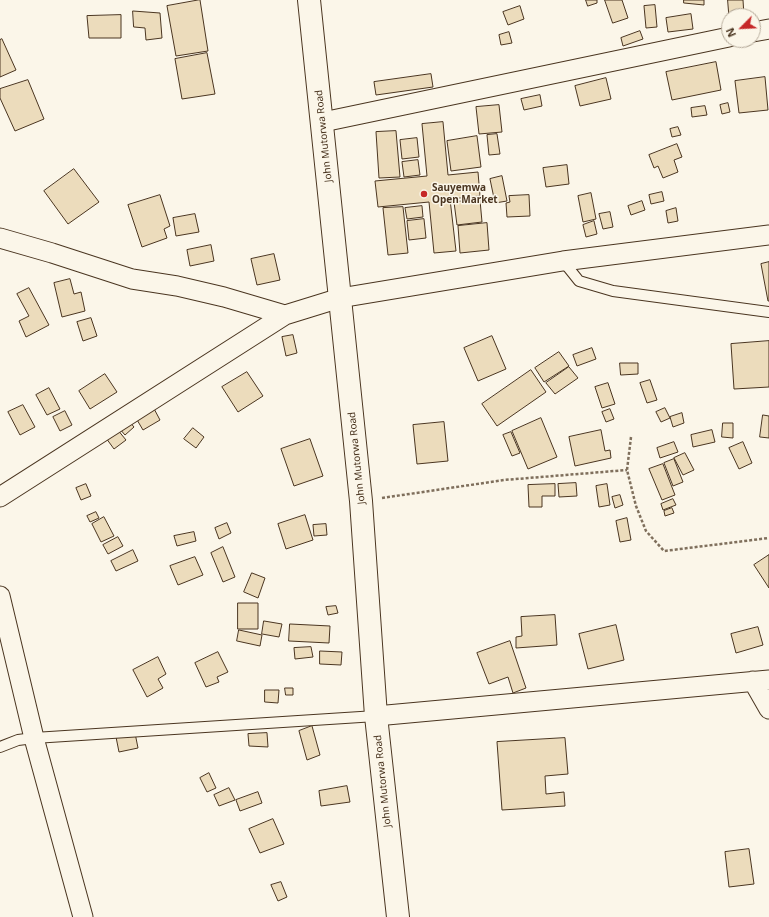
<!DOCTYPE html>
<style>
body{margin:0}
#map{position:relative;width:769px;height:917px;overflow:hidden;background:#fbf6e9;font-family:"Noto Sans",sans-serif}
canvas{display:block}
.north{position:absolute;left:721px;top:8px;width:40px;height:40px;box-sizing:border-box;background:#fbf6e9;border:1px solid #b4a999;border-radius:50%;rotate:246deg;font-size:11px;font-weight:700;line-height:16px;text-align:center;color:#4a3520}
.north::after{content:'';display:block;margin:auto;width:14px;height:18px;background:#c62828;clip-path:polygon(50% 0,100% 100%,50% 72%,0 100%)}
</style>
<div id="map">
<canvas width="769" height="917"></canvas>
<div class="north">N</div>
</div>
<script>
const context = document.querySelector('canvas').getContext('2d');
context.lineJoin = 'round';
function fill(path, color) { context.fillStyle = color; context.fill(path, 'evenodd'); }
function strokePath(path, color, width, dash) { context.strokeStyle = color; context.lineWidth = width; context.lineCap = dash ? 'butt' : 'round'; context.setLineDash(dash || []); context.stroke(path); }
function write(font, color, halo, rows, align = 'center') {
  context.font = font + ' "Noto Sans",sans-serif'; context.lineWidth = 3; context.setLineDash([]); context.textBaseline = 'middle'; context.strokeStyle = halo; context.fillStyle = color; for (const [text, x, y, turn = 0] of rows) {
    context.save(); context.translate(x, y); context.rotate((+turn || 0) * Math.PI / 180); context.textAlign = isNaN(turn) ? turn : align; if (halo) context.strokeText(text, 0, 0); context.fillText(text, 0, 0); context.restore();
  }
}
const building = new Path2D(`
 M200,0L208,51L176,56L167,6Z
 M586,0H597V3L588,6Z
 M605,0H622L628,18L613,23Z
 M684,0H704V5L684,3Z
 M728,0H743L744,16H729V17Z
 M655,5L657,27L646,28L644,6Z
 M520,6L524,19L508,25L503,12Z
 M133,11L160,13L162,38L146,40L145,28L134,27Z
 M691,14L693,29L668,32L666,18Z
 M121,15V38H89L87,16Z
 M640,31L643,39L623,46L621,38Z
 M509,32L512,43L501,45L499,35Z
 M2,39L16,70L0,77V40Z
 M207,53L215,94L182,99L175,59Z
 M716,62L721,90L672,100L666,72Z
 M431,74L433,87L376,95L374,82Z
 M765,77L768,110L739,113L735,81Z
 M606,78L611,99L580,106L575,86Z
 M28,80L44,119L15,131L0,98V89Z
 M540,95L542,106L524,110L521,99Z
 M728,103L730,112L722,114L720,105Z
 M499,105L502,132L479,134L476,107Z
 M705,106L707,115L692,117L691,108Z
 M443,122L448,175L478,172L480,196L450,199L456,251L434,253L429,202L378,207L375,181L427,176L422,124Z
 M678,127L681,135L672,137L670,129Z
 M396,131L400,177L379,178L376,132Z
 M497,134L500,154L489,155L487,135Z
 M477,136L481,167L451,171L447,141Z
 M417,138L419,157L402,159L400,140Z
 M677,144L682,157L674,160L678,172L663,178L658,166L654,168L649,155Z
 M418,160L420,175L404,177L402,162Z
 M567,165L569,184L546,187L543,168Z
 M74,169L99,202L68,224L44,191Z
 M502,176L507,201L495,203L490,179Z
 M662,192L664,201L651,204L649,195Z
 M591,193L596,219L583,222L578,196Z
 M160,195L170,226L164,229L167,238L142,247L128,205Z
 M529,195L530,216L507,217L506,203L510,202L509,196Z
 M480,200L482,222L457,225L454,202Z
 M642,201L645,210L631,215L628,206Z
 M422,206L423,217L407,219L405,208Z
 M403,207L408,253L388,255L383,208Z
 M676,208L678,221L668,223L666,211Z
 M610,212L613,227L603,229L599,214Z
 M195,214L199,232L176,236L173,218Z
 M424,219L426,238L409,240L407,221Z
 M594,221L597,234L586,237L583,225Z
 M487,223L489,250L460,253L458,226Z
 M211,245L214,261L190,266L187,250Z
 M274,254L280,280L257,285L251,259Z
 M769,262V301H768L761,264Z
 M70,279L74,294L81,292L85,311L62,317L54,283Z
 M29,288L49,325L26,337L19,321L29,316L17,294Z
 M91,318L97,336L83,341L77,322Z
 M293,335L297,353L286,356L282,337Z
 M492,336L506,369L478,381L464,348Z
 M769,341V387L734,389L731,344Z
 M592,348L596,359L577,366L573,355Z
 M559,352L569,366L544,382L535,368Z
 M620,363H638V374L621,375Z
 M569,367L578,378L555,394L546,383Z
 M531,370L546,392L497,426L482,404Z
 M247,372L263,396L238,412L222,387Z
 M105,374L117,392L90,409L79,391Z
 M650,380L657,400L647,403L640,383Z
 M608,383L615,404L602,408L595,387Z
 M49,388L60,409L47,415L36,395Z
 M151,403L160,420L143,430L133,413Z
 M23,405L35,427L20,435L8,412Z
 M665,408L670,418L661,422L656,412Z
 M610,409L614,419L606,422L602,412Z
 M65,411L72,425L60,431L53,417Z
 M682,413L684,423L673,427L670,417Z
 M763,415L769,416V438L760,437Z
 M541,418L557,457L528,469L512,431Z
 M128,420L134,427L125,435L119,428Z
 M444,422L448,461L417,464L413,425Z
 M723,423H733V438L722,437Z
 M193,428L204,437L196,448L184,439Z
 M117,429L126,440L114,449L106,438Z
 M601,430L605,451L610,450L611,458L575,466L569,437Z
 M712,430L715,442L693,447L691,435Z
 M511,432L520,453L512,456L503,435Z
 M310,439L323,476L294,486L281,449Z
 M674,442L678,452L660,458L657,448Z
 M743,442L752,463L739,469L729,448Z
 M685,453L694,470L683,475L674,458Z
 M674,459L683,482L673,486L664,463Z
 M663,464L675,495L662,500L649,469Z
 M576,483L577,496L559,497L558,484Z
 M86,484L91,496L81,500L76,488Z
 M555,484V496H542V507H529L528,485Z
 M607,484L610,505L599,507L596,486Z
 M620,495L623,505L615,508L612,497Z
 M673,499L676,505L663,510L661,504Z
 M672,508L674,513L665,516L664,511Z
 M96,512L99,518L90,522L87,516Z
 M305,515L313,540L286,549L278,524Z
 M104,517L114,536L101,542L92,524Z
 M627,518L631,540L620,542L616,521Z
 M227,523L231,533L219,539L215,528Z
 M326,524L327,535L314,536L313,525Z
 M194,532L196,541L177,546L174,536Z
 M118,537L123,546L108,554L103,545Z
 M223,547L235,577L223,582L211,553Z
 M133,550L138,561L116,571L111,561Z
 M769,555V588L754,565Z
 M195,557L203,575L178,585L170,566Z
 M252,573L265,578L258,598L244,592Z
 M238,603H258V629H238Z
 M336,606L338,613L328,615L326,607Z
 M555,615L557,645L516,648V637L522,636L521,617Z
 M264,621L282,624L279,637L262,634Z
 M290,624L330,626L329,643L289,641Z
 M616,625L624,660L588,669L579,634Z
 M758,627L763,645L736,653L731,634Z
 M239,630L262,635L260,646L237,641Z
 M510,641L526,688L513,693L508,677L489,684L477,653Z
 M311,647L313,657L295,659L294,648Z
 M320,651L342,652L341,665L320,664Z
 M218,652L228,672L217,677L219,682L206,687L195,663Z
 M158,657L166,674L158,679L163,688L147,697L133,670Z
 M285,688H293V695H286Z
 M265,690H279L278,703L265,702Z
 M312,726L320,755L307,760L299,731Z
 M135,733L138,748L119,752L116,737Z
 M267,733L268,747L249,746L248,734Z
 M565,738L568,774L545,776L546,794L564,792L565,806L502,810L497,742Z
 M209,773L216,788L207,792L200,778Z
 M347,786L350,802L321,806L319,791Z
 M229,788L235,800L219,806L214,795Z
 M258,792L262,803L240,811L236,800Z
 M273,819L284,844L260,853L249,829Z
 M749,849L754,884L729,887L725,852Z
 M281,882L287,897L278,901L271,885Z`);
const path = new Path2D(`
 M631,437L627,470L636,506L646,531L664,551L769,538
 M382,498L504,480L627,470`);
const service = new Path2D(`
 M563,261L579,281L613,291L769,312
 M0,747L18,740L34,738L376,716`);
const minor = new Path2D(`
 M753,32L769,29
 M323,122L729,37
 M0,238L52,253L132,279L177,286L224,297L285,315
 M0,497L285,315L340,298L563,261L769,235
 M0,596L34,738L83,917
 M753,681L769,709
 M376,716L769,680`);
const tertiary = new Path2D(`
 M309,0L361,501L376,716L398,917`);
const markers = [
 [424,194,4,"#c62828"]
];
const streetNames = [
 ["John Mutorwa Road",324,136,-96],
 ["John Mutorwa Road",357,458,-96],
 ["John Mutorwa Road",383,781,-96]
];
const poiNames = [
 ["Sauyemwa",432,188],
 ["Open Market",432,200]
];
fill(building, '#ecdcbc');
strokePath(building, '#4a3520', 1);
strokePath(service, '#4a3520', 12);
strokePath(minor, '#4a3520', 21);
strokePath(tertiary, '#4a3520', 24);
strokePath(path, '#7f6f5c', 2.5, [3, 2]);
strokePath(service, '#fbf6e9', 10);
strokePath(minor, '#fbf6e9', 19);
strokePath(tertiary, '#fbf6e9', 22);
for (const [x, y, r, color] of markers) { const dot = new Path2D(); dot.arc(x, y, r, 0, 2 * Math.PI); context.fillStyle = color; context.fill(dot); strokePath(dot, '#fbf6e9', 1.5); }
write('10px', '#4a3520', '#fbf6e9', streetNames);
write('bold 10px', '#4a3520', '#fbf6e9', poiNames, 'left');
</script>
